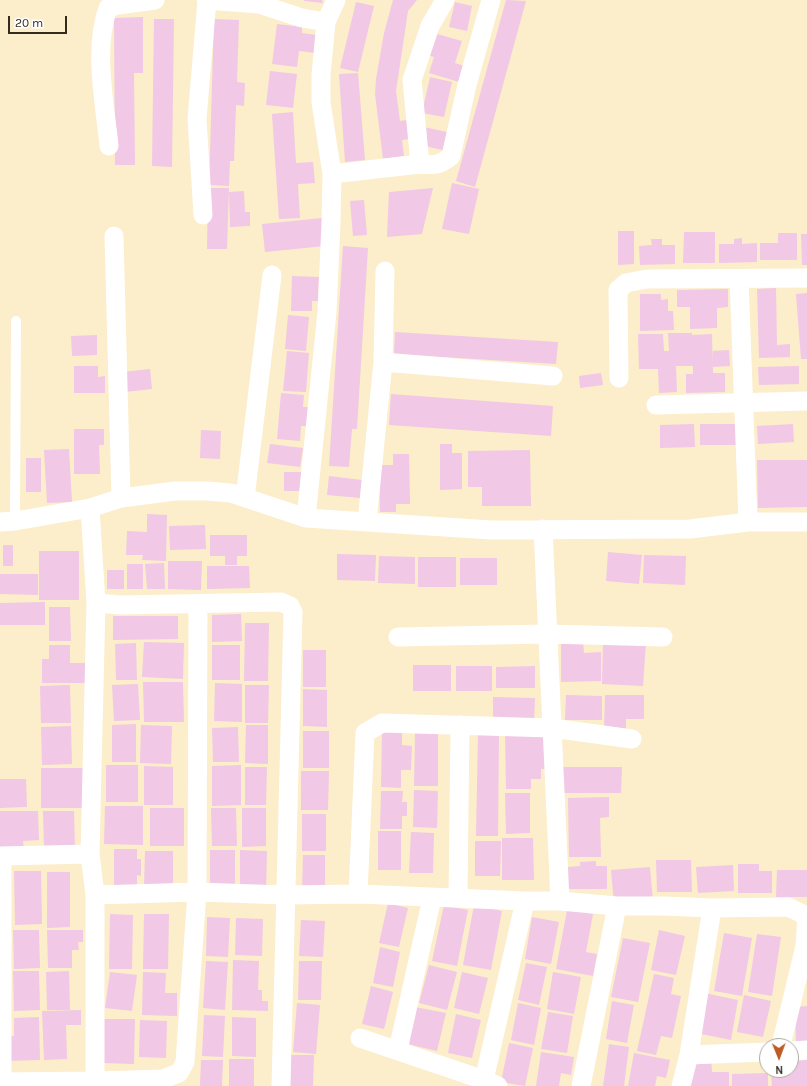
<!DOCTYPE html>
<style>
body{margin:0}
#map{position:relative;width:807px;height:1086px;overflow:hidden;background:#fcedcb;font-family:Karla,sans-serif}
canvas{display:block}
.north{position:absolute;left:759px;top:1038px;width:40px;height:40px;box-sizing:border-box;background:#fff;border:1px solid #adaba5;border-radius:50%;rotate:179deg;font-size:11px;font-weight:700;line-height:16px;text-align:center;color:#322c1f}
.north::after{content:'';display:block;margin:auto;width:14px;height:18px;background:#bf5c25;clip-path:polygon(50% 0,100% 100%,50% 72%,0 100%)}
.scale{position:absolute;left:8px;top:16px;width:59px;height:18px;box-sizing:border-box;border:2px solid #322c1f;border-top:0;padding-left:5px;font-size:12px;line-height:14px;white-space:nowrap;color:#322c1f;-webkit-text-stroke:3px #fff;paint-order:stroke}
</style>
<div id="map">
<canvas width="807" height="1086"></canvas>
<div class="north">N</div>
<div class="scale">20 m</div>
</div>
<script>
const context = document.querySelector('canvas').getContext('2d');
context.lineJoin = 'round';
function fill(path, color) { context.fillStyle = color; context.fill(path, 'evenodd'); }
function strokePath(path, color, width, dash) { context.strokeStyle = color; context.lineWidth = width; context.lineCap = dash ? 'butt' : 'round'; context.setLineDash(dash || []); context.stroke(path); }
const building = new Path2D(`
 M304,0H322L323,3L304,1Z
 M393,0H417L408,11L396,91L400,121L413,119L415,138L402,140L404,156L383,159L375,94L376,79L384,33Z
 M506,0L526,1L475,187L456,181Z
 M356,2L374,6L358,72L340,68Z
 M455,2L472,6L467,31L449,27Z
 M143,17V73H134L135,165H115L114,18Z
 M154,19H174L172,167L152,166Z
 M214,19L239,20L237,82L245,83L244,106L236,105L234,161H230L229,186L209,185Z
 M277,24L302,27V33L317,35L315,53L299,51L297,67L272,64Z
 M430,32L462,41L455,63L464,66L459,82L429,73L434,57L424,54Z
 M270,71L297,74L293,108L266,105Z
 M358,73L365,160L345,162L339,74Z
 M430,77L452,82L444,117L422,113Z
 M293,112L296,163L313,162L315,183L298,184L300,218L279,219L272,114Z
 M424,127L447,132L443,150L420,145Z
 M452,183L479,189L469,234L442,229Z
 M208,188H229L227,249H207Z
 M433,188L422,234L387,237L389,192Z
 M244,191L245,212H250V226L230,227L229,192Z
 M364,200L367,235L353,236L350,201Z
 M322,218L325,246L265,252L262,224Z
 M618,231H634V264L618,265Z
 M684,232H715V263H683Z
 M778,233H797V260H760V243H778Z
 M801,234H807V265H802Z
 M742,238V244L757,243V262L719,263V244H734V239Z
 M651,239H662V245H675V264L640,265L639,246L652,245Z
 M343,246L368,248L357,429H352L349,467L329,466Z
 M292,276L319,277L318,301H312V311H291Z
 M776,288L777,345L790,344V357L759,358L757,289Z
 M728,289V307L717,308V328L690,329V307H677V290Z
 M807,293V359H801L796,294Z
 M640,294H661V300L668,299V311H673L674,330L640,331Z
 M288,315L309,317L306,351L285,349Z
 M395,332L558,342L556,364L394,354Z
 M668,333H692V359V335L712,334L713,373H725V392L686,393V374H693V366H676L677,392L659,393L658,369H639L638,334H663L664,351H669Z
 M97,335V355L72,356L71,336Z
 M729,350L730,366L713,367L712,351Z
 M287,351L309,353L306,392L283,391Z
 M74,366H98V377L105,376V393H74Z
 M799,366V384L759,385L758,367Z
 M150,369L152,389L125,392L123,372Z
 M601,373L603,385L580,388L579,376Z
 M281,393L304,395L303,407H310L309,426H301L300,441L277,439Z
 M391,394L553,406L551,436L389,425Z
 M694,424L695,447L660,448V425Z
 M700,424H738V445H700Z
 M793,424L794,442L758,444L757,426Z
 M74,429H104V445H99L100,474H74Z
 M201,430L221,431L220,459L200,458Z
 M270,444L303,448L300,467L267,463Z
 M440,444H452V453H462V489L440,490Z
 M69,449L72,502L47,503L44,450Z
 M530,450L531,506H482V487H468V451Z
 M393,454H409L410,504H396V512H380L379,465H393Z
 M26,458H41V492H26Z
 M757,460H807V507L758,508Z
 M284,472H304V491H284Z
 M329,476L362,480L360,498L327,495Z
 M147,514L167,515L166,561L142,560L143,555H126L127,531L147,532Z
 M205,525L206,549L170,550L169,526Z
 M210,535H247V556H237V565H225V556H210Z
 M3,545H13V566H3Z
 M39,551H79V600H39Z
 M608,552L642,555L639,584L606,581Z
 M337,554L376,555L375,581L337,580Z
 M644,555L686,556L685,585L643,583Z
 M379,556L415,557V584L378,583Z
 M418,557H456V587H418Z
 M460,558H497V585H460Z
 M168,561H202L201,590L168,589Z
 M164,563L165,589H147L145,564Z
 M127,564H143V589H127Z
 M207,566H249L250,588L207,589Z
 M107,570H124V589H107Z
 M0,574H38V595L0,594Z
 M45,602V625H0V603Z
 M49,607H70L71,641H49Z
 M241,614L242,641L212,642V615Z
 M113,616H178V639L113,640Z
 M245,623H269L268,681H244Z
 M561,640H583L584,653L601,652V681L561,682Z
 M144,642L184,643L183,679L142,677Z
 M603,642H646L643,686L602,684Z
 M136,643L137,680H116L115,644Z
 M49,645H70V663H85V683H42V659H49Z
 M212,645H240V680H212Z
 M303,650H326V687H303Z
 M413,665H451V691H413Z
 M456,666H492V691H456Z
 M535,666V688H496V667Z
 M143,682H183L184,722H144Z
 M215,683L242,684V722L214,721Z
 M138,684L140,720L114,721L112,685Z
 M70,685L71,723H41L40,686Z
 M245,685H269L268,723H245Z
 M303,689L327,690V727L303,726Z
 M566,695L602,696V720H565Z
 M605,695H644V719H626V729H604Z
 M493,697L535,698L534,722L493,721Z
 M136,724V762H112V725Z
 M141,725L172,726L171,764L140,763Z
 M246,725H268V764L245,763Z
 M71,726L72,764L42,765L41,727Z
 M238,727L239,762H213L212,728Z
 M303,731H329V768H303Z
 M382,731H402V745L412,746L411,770H401V788L381,787Z
 M415,732H438V786H414Z
 M505,733H545V769H541V779H531V789H506Z
 M478,734H499L498,836H476Z
 M106,765H138V802H106Z
 M241,765V805L212,806V766Z
 M144,766L173,767V805H144Z
 M245,767H267L266,805H245Z
 M559,767H622L621,793H558Z
 M41,768H83V808H41Z
 M301,771H329L328,810H301Z
 M0,779H26L27,807L0,808Z
 M414,790L438,791L437,828L413,827Z
 M381,791H403L402,802H407V816H402V829H380Z
 M505,793H530V833L506,834Z
 M609,797V817L600,818L601,857H569L568,798Z
 M105,806H143V845L104,844Z
 M150,808H184V846H150Z
 M211,808H236L237,846H212Z
 M242,808H266V846L242,847Z
 M0,811H38L39,840L23,841L24,850H0Z
 M43,811H74L75,849H44Z
 M302,814H326V851H302Z
 M378,831H401V870H378Z
 M411,832L434,833L433,873H409Z
 M502,838H533L534,880H502Z
 M475,841H501L500,876H475Z
 M114,849H137V859H141V876L137,875V885H114Z
 M210,850H235V889H210Z
 M240,850L267,851L266,891L240,890Z
 M145,851H173V886H144Z
 M303,855H325V891L302,890Z
 M656,860H691L692,892H657Z
 M596,861V866H607V889H568V867L580,866V862Z
 M738,864H759V871H772V893H738Z
 M733,865L734,891L698,893L696,867Z
 M650,867L653,901L614,904L611,870Z
 M777,870H807V897H776Z
 M14,871H41L42,924L15,925Z
 M47,872H70V927L47,928Z
 M388,903L408,908L399,947L379,943Z
 M444,905L468,910L457,966L432,961Z
 M474,905L502,911L491,970L463,965Z
 M567,910L593,914L586,952L597,954L593,976L556,969Z
 M110,914L133,915L132,969H109Z
 M144,914H169L168,969H143Z
 M207,917L230,918L228,957L206,956Z
 M532,917L559,922L551,964L525,959Z
 M236,918L263,919L262,956L235,955Z
 M301,920L325,921L323,957L299,956Z
 M13,930H39L40,968L14,969Z
 M47,930H83V942H78L79,950H72V968H48Z
 M659,930L685,936L676,975L651,970Z
 M724,933L752,938L742,996L714,991Z
 M757,934L781,937L772,996L748,992Z
 M623,938L650,943L638,1002L611,997Z
 M380,947L400,952L393,987L373,983Z
 M233,960L259,961L258,990H262V1001H268V1011L232,1010Z
 M206,961L228,962L225,1010L203,1008Z
 M299,961H322L321,1000H298Z
 M526,963L547,967L539,1005L518,1000Z
 M429,965L457,972L447,1010L419,1003Z
 M13,971H39L40,1010L14,1011Z
 M69,971L70,1010H47L46,972Z
 M110,972L137,975L132,1011L105,1008Z
 M143,972L166,973L165,993H177V1016L142,1015Z
 M462,972L488,978L479,1014L454,1008Z
 M553,972L581,977L574,1014L547,1009Z
 M654,974L674,978L671,994L681,996L672,1038L661,1036L656,1055L637,1051Z
 M371,986L393,992L384,1029L362,1024Z
 M704,993L738,1000L731,1040L696,1033Z
 M744,995L771,1001L763,1037L737,1032Z
 M612,1001L634,1005L627,1043L606,1039Z
 M297,1003L320,1005L316,1054L293,1052Z
 M518,1003L541,1008L534,1045L511,1040Z
 M807,1006V1044H796L795,1007Z
 M415,1007L446,1013L437,1051L407,1044Z
 M81,1010V1025H66L67,1059L44,1060L42,1011Z
 M548,1012L573,1016L567,1053L541,1049Z
 M456,1014L481,1020L472,1058L448,1053Z
 M204,1015L225,1016L223,1057L202,1056Z
 M39,1017L40,1060L4,1061L3,1036H14V1018Z
 M232,1017L256,1018V1057L232,1056Z
 M104,1019H135L134,1064L103,1063Z
 M140,1020L167,1021L166,1058L139,1057Z
 M509,1043L533,1048L525,1086L501,1082Z
 M609,1044L629,1047L624,1086H603Z
 M541,1052L574,1057L571,1075L561,1073L559,1086H536Z
 M634,1053L670,1060L666,1078L657,1076L655,1086H628Z
 M290,1055H314L313,1086H290Z
 M689,1058H711L712,1072H729V1086H689Z
 M229,1059H254V1086H229Z
 M201,1060H223L222,1086H200Z
 M807,1060V1086H772L771,1074H792L791,1061Z
 M768,1073V1086H732V1074Z`);
const service = new Path2D(`
 M15,521L16,321`);
const minor = new Path2D(`
 M206,0L259,4L302,18L326,22
 M109,146C105,104 93,49 108,8L118,5L155,0
 M420,164L412,80L430,26L445,0
 M332,174L420,164C434,165 439,166 451,156L467,85L491,0
 M203,215L197,119L207,0
 M114,236L121,498
 M739,279L748,522
 M383,362L553,376
 M619,378L618,290L626,283L647,279L807,278
 M656,405L807,401
 M245,498L272,275
 M90,508L96,603
 M306,518L327,312L331,223L332,174L321,102V75L326,22L336,0
 M0,522L15,521L90,508L121,498L175,491H207L231,493L306,518L491,530L690,529L748,522H807
 M367,522L383,362L385,271
 M543,529L560,901
 M398,637L547,634L663,637
 M0,856L90,854
 M358,894L365,733L382,723L552,728L632,739
 M458,898L460,725
 M360,1038L484,1080L498,1086
 M398,1050L432,898
 M791,1051L807,1050
 M689,1055L767,1052
 M484,1080L525,901
 M95,1081V895
 M0,1082L95,1081L163,1079L179,1073L185,1062L197,892L198,604
 M2,1082V856
 M281,1086L293,612L290,606L281,602L120,605L96,603L90,854L95,895L197,892L285,895L358,894L525,901H560L617,906H662L712,908L788,907L807,916L805,946L781,1046
 M581,1086L617,906
 M681,1086L689,1055L712,908`);
fill(building, '#f1c8e5');
strokePath(service, '#fff', 10);
strokePath(minor, '#fff', 19);
</script>
